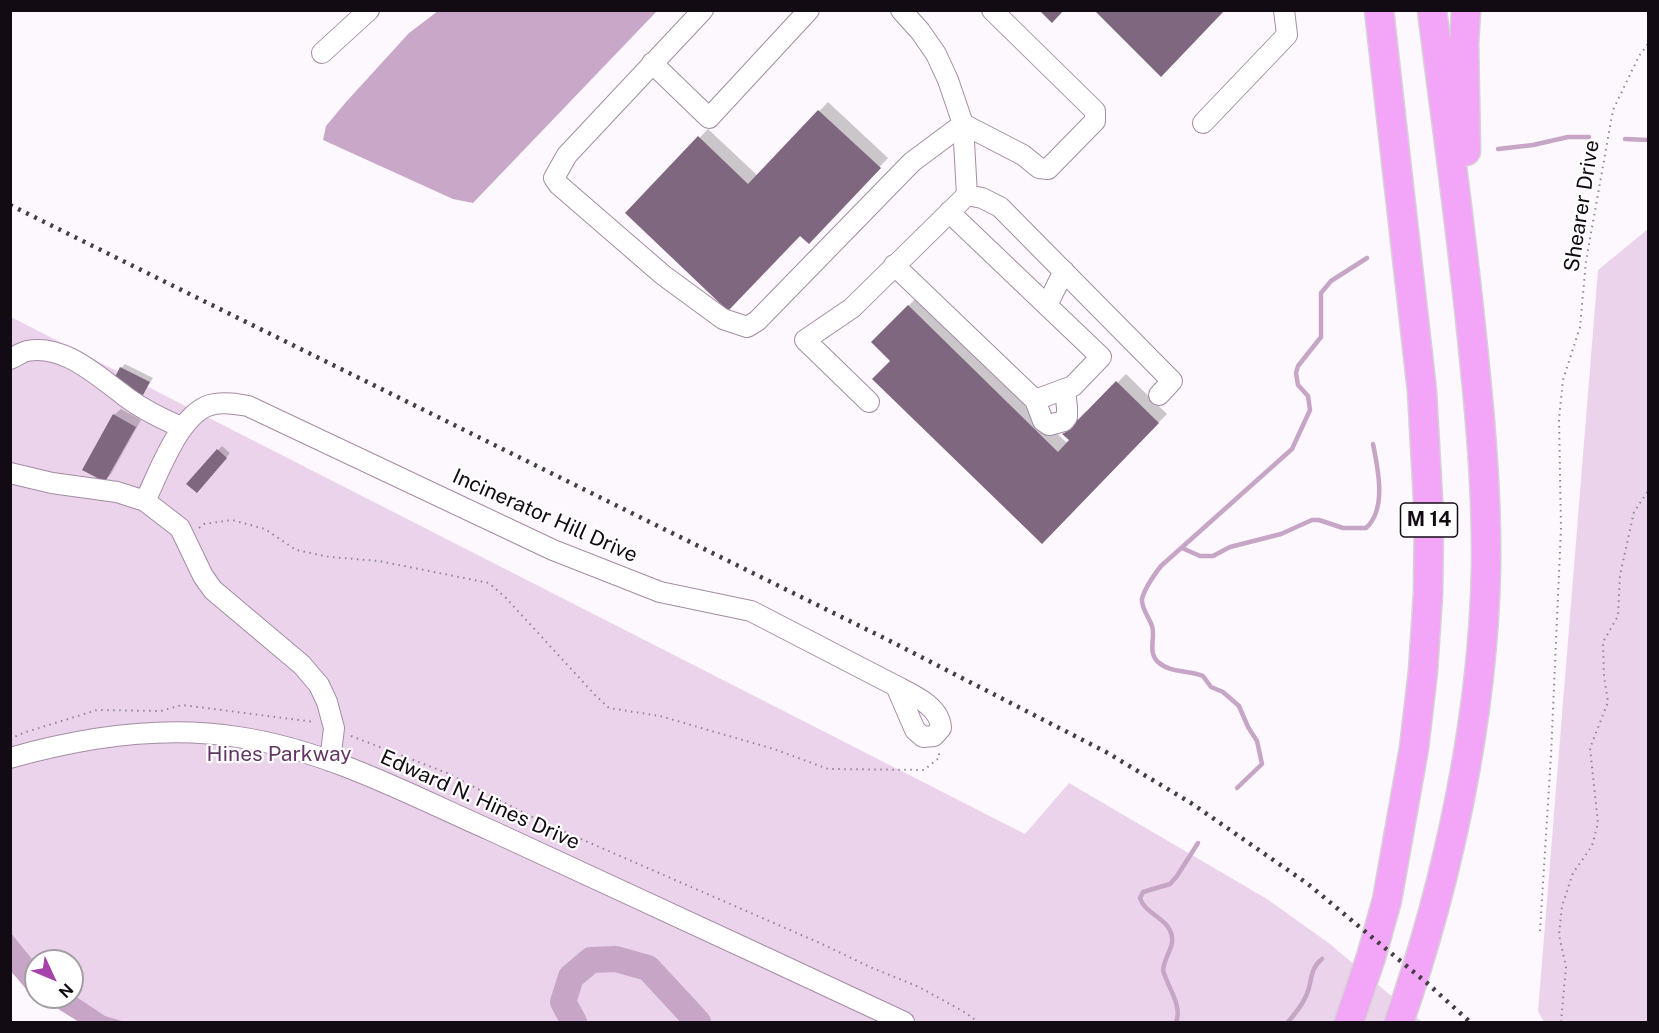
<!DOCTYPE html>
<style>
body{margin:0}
#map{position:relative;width:1659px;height:1033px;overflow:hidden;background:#fdf8fd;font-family:"Public Sans",sans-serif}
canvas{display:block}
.frame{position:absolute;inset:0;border:12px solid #130b13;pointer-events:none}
.north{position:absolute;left:24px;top:949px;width:60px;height:60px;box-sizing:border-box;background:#fff;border:2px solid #a19da1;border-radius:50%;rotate:134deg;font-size:16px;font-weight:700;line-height:24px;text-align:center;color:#130b13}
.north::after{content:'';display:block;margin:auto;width:21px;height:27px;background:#a543aa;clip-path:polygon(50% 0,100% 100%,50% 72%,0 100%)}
</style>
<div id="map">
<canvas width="1659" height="1033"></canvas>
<div class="frame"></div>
<div class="north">N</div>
</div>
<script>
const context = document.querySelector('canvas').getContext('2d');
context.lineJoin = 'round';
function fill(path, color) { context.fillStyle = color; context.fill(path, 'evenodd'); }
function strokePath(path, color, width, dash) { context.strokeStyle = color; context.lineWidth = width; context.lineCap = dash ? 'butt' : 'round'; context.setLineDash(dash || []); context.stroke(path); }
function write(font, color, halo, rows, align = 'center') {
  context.font = font + ' "Public Sans",sans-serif'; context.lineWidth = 4.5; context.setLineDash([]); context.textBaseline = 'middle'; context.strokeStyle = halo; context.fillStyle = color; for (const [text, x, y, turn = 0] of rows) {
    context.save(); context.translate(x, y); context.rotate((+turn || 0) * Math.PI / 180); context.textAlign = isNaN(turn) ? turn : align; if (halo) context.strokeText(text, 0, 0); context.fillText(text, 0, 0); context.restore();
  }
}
const green = new Path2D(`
 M1648,229V1022H1544L1538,1011L1598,270Z
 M11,317L1025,834L1069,783L1267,899L1330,944L1422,1022H84L72,997V961H36V991L11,973Z`);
const forest = new Path2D(`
 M438,11V10L657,11L473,203L453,199L323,140L326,126L346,102L409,33Z`);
const water = new Path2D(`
 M10,932L36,964V995L26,989L11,971Z
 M72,994L105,1016L125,1022H79L39,997H72Z`);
const shadow = new Path2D(`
 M828,102L888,158L809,242L800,234L627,213L708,129L758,176Z
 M917,297L1068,444L1071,440L1064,434L1086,411L1087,413L1126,374L1167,414L1042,542L892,361L873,342Z
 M125,364L153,378L143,393L121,368Z
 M121,409L141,420L111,474L104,481L114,415Z
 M222,446L230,453L201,487L188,484Z`);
const stream = new Path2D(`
 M1625,139L1648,140
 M1498,149L1533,145L1568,137H1589
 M1182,548L1200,556H1213L1230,547L1281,534L1312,520H1319L1343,528H1366C1387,509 1378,469 1373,444
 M1237,788L1262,764L1257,741L1248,727L1239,706L1223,692L1211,687L1203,676C1189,670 1170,673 1158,662C1147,652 1156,637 1152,626C1149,617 1141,608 1142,599C1145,587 1154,575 1161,566L1292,449L1310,410L1308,396L1298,385L1296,373L1298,366L1321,337V293L1331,281L1367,258
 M1176,1022C1183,1006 1167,986 1163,970C1164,960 1170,952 1172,943C1175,919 1145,916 1140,898L1143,892L1170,884L1177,876L1198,843
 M1288,1022C1294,1015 1301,1007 1305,998C1313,984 1308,970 1322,959`);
const river = new Path2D(`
 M574,1022L563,1002L571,977L591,960L616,959L648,968L698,1022`);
const building = new Path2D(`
 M1039,10H1064L1052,23Z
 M1094,10H1225L1161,77Z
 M818,110L881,168L809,244L800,236L728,311L625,213L698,136L748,184Z
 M908,305L1058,452L1069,440L1062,434L1068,431L1076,418L1078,420L1116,381L1159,423L1042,544L872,379L890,361L871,342Z
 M120,367L150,382L143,395L113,381Z
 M113,414L136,427L105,482L82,470Z
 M217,449L227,458L197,493L186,484Z`);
const path = new Path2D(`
 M1648,417V421
 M199,528L204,524L232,520L265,529L296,550L330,557L379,561L489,583L506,598L595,695L609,708L660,716L774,749L828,769L924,770L939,758V752
 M351,736L447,773L542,822L822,944L870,967L919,987L966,1013L978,1022
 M10,739L23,733L97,710L161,711L182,705L315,722
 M1540,931L1551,755L1561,528L1559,419L1563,380L1580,327L1586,261L1613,110L1639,56L1648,44
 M1561,1022L1566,967L1559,935L1562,906L1573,873L1592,846L1598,823L1590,748L1608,702L1604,676L1603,642L1618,616L1620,575L1634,512L1648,491`);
const minor = new Path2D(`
 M703,10L567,155L554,178L559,185L663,275L723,319L747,327L757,321L912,162L963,124
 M322,53L369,10
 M652,63L709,118L809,10
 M1203,123L1287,35L1284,10
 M963,124L1023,155L1039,168L1048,169L1095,121V111L992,10
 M967,195L982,198L1000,207L1172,381L1159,395
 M949,212L1101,357L1073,386L1035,400
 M894,265L1035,400L1043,421L1049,425L1064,421L1067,417V408L1065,389
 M1047,305L1064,271
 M10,359C15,357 22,352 27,351C63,344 95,374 121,393C139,408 160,418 181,427
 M869,402L805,340L852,308L967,195L963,124L948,80L936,54L920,31L901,10
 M10,473L52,483L117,492L145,501L180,528L203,576L213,590L302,665L319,685L327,702L334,728L330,761
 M145,501C159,473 181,408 215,404C226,402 237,404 248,406L553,550L660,592L751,611L896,686C913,695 940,706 941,728L934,736L923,737L915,730L896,686
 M10,758C84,737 162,725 238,737C327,750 408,794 490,830C628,893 766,958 904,1022`);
const highway = new Path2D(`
 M1466,151L1464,44L1466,10
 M1349,1022L1371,957L1387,900L1414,748L1423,671L1428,594L1429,518L1422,391L1379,10
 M1399,1022C1448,881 1483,719 1486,569C1487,502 1482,435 1475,368C1464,249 1447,130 1432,10`);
const rail = new Path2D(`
 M10,205L890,641L1106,752L1191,803L1308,884L1427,983L1470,1022`);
const shields = [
 [1429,520,57]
];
const shieldNames = [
 ["M 14",1429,520]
];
const streetNames = [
 ["Shearer Drive",1582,206,-81],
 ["Incinerator Hill Drive",545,516,24],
 ["Edward N. Hines Drive",480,800,24]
];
const parkNames = [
 ["Hines Parkway",279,755]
];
fill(green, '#ebd4eb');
fill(forest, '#c8a7c9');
fill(water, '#c6a5c7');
fill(shadow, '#0003');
strokePath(stream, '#c6a5c7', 4.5);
strokePath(river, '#c6a5c7', 26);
fill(building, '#7f687f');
strokePath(minor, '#a48ca4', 22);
strokePath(highway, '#d5d3d5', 31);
strokePath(path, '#8e878e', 2, [1.5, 4.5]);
strokePath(minor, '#fff', 20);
strokePath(highway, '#f3a5f7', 28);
strokePath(rail, '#443d44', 4.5, [3, 6]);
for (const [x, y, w] of shields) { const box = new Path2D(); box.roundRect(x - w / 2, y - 17, w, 34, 4.5); context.fillStyle = '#fff'; context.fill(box); strokePath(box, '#130b13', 1.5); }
write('bold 20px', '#130b13', null, shieldNames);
write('21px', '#130b13', '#fff', streetNames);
write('21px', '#623764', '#fff', parkNames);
</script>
